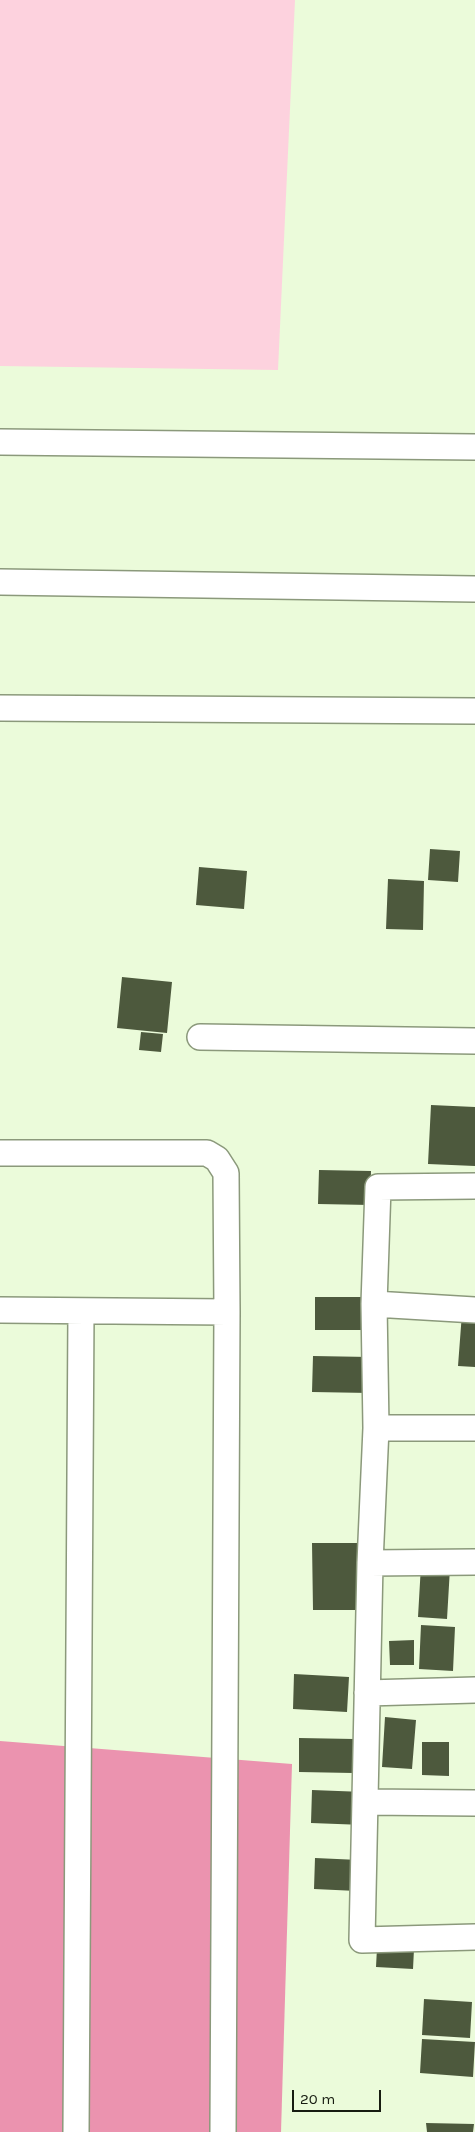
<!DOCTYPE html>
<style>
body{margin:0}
#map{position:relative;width:475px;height:2132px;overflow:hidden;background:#ebfbda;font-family:Karla,sans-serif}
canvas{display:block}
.scale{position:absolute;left:292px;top:2090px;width:89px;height:22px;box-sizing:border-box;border:2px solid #171c11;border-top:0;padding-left:6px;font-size:15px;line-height:18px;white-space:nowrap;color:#171c11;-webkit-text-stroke:4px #ebfbda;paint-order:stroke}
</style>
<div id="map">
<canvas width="475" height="2132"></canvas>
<div class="scale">20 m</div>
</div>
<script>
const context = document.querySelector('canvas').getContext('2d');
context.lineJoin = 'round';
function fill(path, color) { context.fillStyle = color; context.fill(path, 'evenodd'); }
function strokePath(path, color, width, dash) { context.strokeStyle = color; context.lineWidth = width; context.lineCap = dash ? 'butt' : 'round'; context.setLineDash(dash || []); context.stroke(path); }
const green = new Path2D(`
 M0,0H295L278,370L0,366Z`);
const forest = new Path2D(`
 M0,1741L292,1764L281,2132H0Z`);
const building = new Path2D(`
 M430,849L460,851L458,882L428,880Z
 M199,867L247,871L244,909L196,905Z
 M388,879L424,881L423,930L386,929Z
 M122,977L172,982L167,1033L117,1028Z
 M141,1032L163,1034L161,1052L139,1050Z
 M431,1105L475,1107V1166L428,1164Z
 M319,1170L371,1171L370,1205L318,1204Z
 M315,1297H372V1330H315Z
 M462,1313L475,1314V1367L458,1366Z
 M313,1356L370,1357V1393L312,1392Z
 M312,1543H368L369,1610H313Z
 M421,1565L450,1568L447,1619L418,1617Z
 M421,1625L455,1627L453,1671L419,1669Z
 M414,1640V1665H390L389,1641Z
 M294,1674L349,1677L347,1712L293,1709Z
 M385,1717L416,1720L412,1769L382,1767Z
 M299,1738L354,1739L353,1773L299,1772Z
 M422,1742H449V1776L422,1775Z
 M312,1790L364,1792V1825L311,1823Z
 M315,1858L359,1860L357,1891L314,1889Z
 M377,1948L414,1949L413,1969L376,1967Z
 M424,1999L472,2002L470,2038L422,2035Z
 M422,2039L475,2042L473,2077L420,2073Z
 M426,2123L474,2124L473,2132H427Z`);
const minor = new Path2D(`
 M0,442L475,447
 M0,582L475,589
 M0,708L475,711
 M200,1037L475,1041
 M0,1153H207L217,1159L226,1173L227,1312L223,2132
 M475,1186L378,1187L374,1304L376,1428L370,1563L362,1940L475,1937
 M374,1304L475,1310
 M0,1310L227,1312
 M376,1428H475
 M370,1563L475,1562
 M367,1693L475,1690
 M365,1802L475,1803
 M76,2132L81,1311`);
fill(green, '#fdd2de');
fill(forest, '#eb93af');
fill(building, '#4d593d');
strokePath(minor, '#8b997b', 28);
strokePath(minor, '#fff', 25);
</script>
